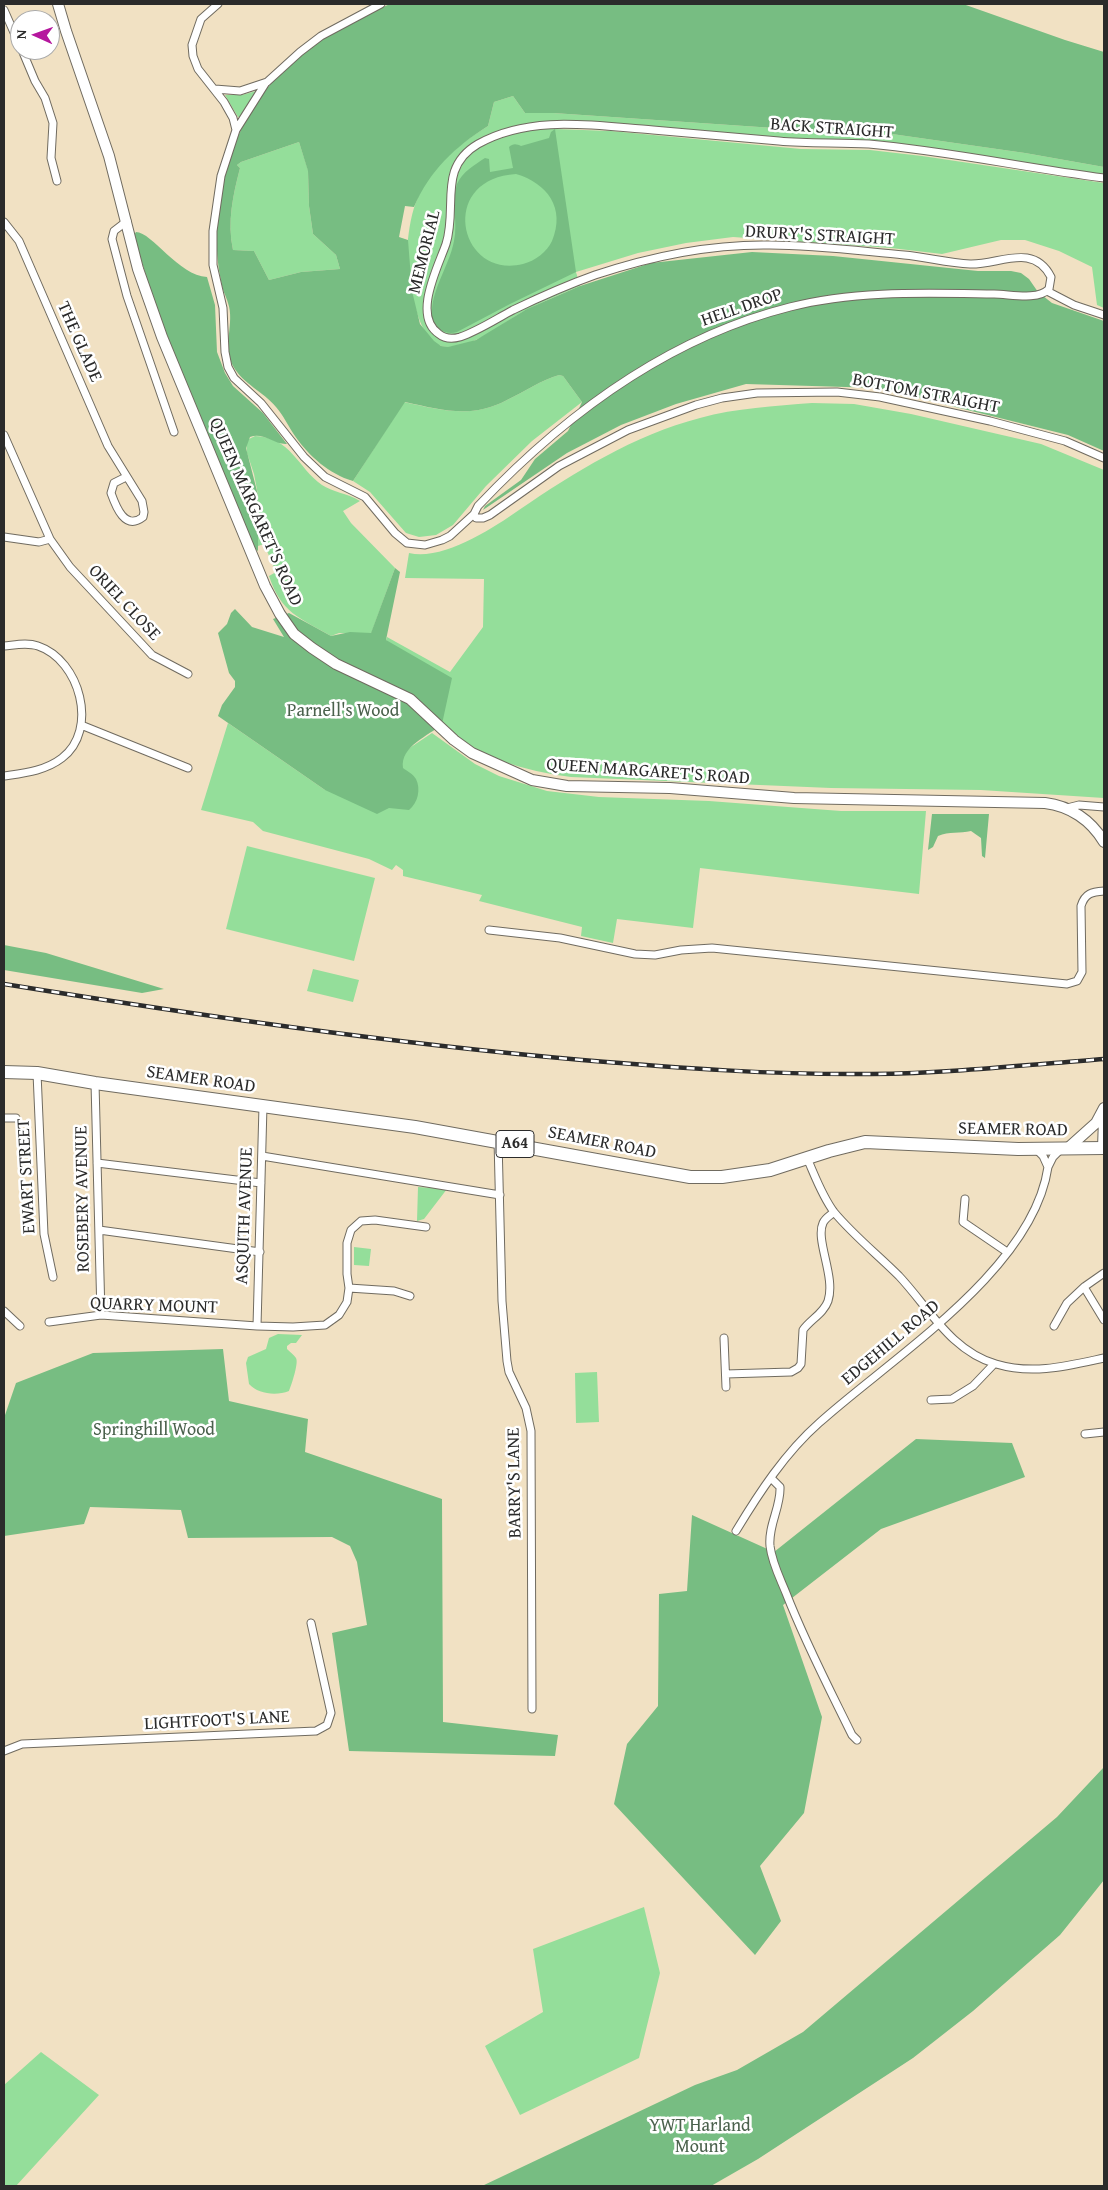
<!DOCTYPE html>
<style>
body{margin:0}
#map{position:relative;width:1108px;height:2190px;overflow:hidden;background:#f1e1c3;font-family:"Gentium Book Plus",serif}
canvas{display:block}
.frame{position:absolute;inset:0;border:5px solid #2b2b2b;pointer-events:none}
.north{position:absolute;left:10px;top:10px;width:50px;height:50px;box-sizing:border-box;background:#fff;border:1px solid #aaa;border-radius:50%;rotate:272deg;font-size:14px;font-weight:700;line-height:20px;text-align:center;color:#2b2b2b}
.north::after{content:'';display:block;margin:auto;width:18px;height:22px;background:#b5179e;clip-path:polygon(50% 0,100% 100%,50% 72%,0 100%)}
</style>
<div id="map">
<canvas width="1108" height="2190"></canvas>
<div class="frame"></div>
<div class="north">N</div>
</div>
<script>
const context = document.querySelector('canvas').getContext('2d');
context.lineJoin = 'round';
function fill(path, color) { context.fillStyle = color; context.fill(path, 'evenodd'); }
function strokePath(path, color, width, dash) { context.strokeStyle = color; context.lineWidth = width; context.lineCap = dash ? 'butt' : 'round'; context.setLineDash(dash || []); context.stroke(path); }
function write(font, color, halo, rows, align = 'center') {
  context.font = font + ' "Gentium Book Plus",serif'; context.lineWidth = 5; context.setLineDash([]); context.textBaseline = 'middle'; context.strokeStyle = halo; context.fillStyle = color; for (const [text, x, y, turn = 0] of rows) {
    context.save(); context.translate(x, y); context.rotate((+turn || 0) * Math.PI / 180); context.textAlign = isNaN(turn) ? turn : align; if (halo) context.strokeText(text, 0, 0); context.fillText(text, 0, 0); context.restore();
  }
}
const green = new Path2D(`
 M256,91L240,117H238L225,95H242Z
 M513,96L525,113H553L774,128L871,131L1025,153L1104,167V175L873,141L767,137L601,122H554L555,129L611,131L801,149L870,150L922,156L1104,183V308L1097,305L1092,267L1059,251L1025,240H1001L942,254L891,248L733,237L686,243L638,253L576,272L580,286C562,294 544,301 528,309C503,322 478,346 449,347C413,349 406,264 408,239C410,222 413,206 421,191C436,162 461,143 488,126L494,102Z
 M299,142L308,170L309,206L313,234L336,255L340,269L301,272L269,280L254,251L233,250C227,222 233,195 240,168L237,165L241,162Z
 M559,375L563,376L582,402L532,441L486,486L453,525L436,535L419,537L406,533L370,492L353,481L404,402C441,410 471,419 507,400C524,392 541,380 559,375Z
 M812,403L854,404L911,414L1041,444L1104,470V798L981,790L831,788L571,777C526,771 474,758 442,723C435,716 430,706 425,697C412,678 399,659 386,640L387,637L450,672L483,627L484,579L405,578L409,553C442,561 492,529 519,510C575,472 634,435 700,418C736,408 775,406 812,403Z
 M255,436C291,437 297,467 322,485C332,492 347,493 360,501L343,511L351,523L395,568L371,634L339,633L331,636C300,618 281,613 269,576L276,572L264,544L258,546V495L254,474L247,453L246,443L249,439Z
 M228,723L325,790L400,757L411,747L432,733L475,764L499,776L547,791L599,797L709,801L841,811H926L919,894L700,868L693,928L617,919L613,943L581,936L582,927L479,901L482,895L403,876V870L396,865L392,870L369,859L263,831L253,822L201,810Z
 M247,846L375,878L354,961L226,929Z
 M313,969L359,980L353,1002L307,991Z
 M418,1187L447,1189L424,1219L417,1221Z
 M354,1247L371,1249L369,1266L354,1265Z
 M278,1334L302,1335L296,1343H291L287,1346V1349C290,1352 294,1355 296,1358C299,1363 291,1386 289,1391C276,1396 258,1394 249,1384L246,1363L248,1357L266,1349L269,1338Z
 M597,1372L599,1422L576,1423L575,1373Z
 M644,1907L660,1973L639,2058L520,2115L485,2046L543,2012L533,1949Z
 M41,2052L99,2095L16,2186H4V2085Z`);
const forest = new Path2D(`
 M390,4H963L1065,40L1104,52V167L1025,153L871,131L774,128L553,113H525L513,96L494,102L488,126C455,147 430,170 414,207L405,206L399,237L408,240L412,291L420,324L434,341L441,346L448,347L476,340L527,309L580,286L651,263L752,252L833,256L978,271H1011L1021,273L1029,279L1038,292L1052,303L1104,321V451L1068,435L879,388L746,384L676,404L621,425L567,453L483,510L485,506L521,480L535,459L568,431L582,402L563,376L559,375C541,380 524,392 507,400C471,419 442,410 405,402L353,481C329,474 309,456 295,436C288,426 284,416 276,407C264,392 243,384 233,366C222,345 235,323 228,303C226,296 222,289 221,281C207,214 227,132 274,80C305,45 348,23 390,4ZM299,142L308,171L309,206L313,234L336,255L340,269L301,272L269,280L254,251L233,250C227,222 233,195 240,168L237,165L241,162Z
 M555,129L576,272L510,304L457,332C448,335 438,331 433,322C427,295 449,268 454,241C458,223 451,202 457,184C462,172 476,164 485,158L489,159L490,172L513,168L509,147C513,143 517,144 521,146L549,138L551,132ZM516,174C547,183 566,208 552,241C547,252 535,261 523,264C459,280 437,179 516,174Z
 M136,232C152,232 179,276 207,277L215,305L217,352L225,373L233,386L263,413L287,444C274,445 264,432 250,437L246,448L258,495V551L254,548C211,445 164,343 134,235Z
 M395,568L400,572L386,640L452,678L442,724C429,736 400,746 403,768C407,771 413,774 416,779C421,789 418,803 409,810L389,808L377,814L325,790L218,716L222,705L235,687V681L229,673L218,633L227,624L231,613L235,609L252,627L284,637L273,619L289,613L331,636L350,632L371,633Z
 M932,814H989L985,858L982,856L981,838L971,831C960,834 949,831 938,836L933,847L928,850Z
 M4,945L46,953L164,989L142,993L4,970Z
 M223,1349L229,1401L308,1419L305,1452L442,1499L443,1722L558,1735L555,1756L349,1751L332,1633L367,1625L357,1562L350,1546L332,1537L188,1538L181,1510L90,1507L84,1524L4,1536V1418L16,1383L93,1353Z
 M916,1439L1012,1443L1025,1477L881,1529L783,1605L822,1717L804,1813L760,1866L781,1921L755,1955L614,1804L627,1744L658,1706L659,1594L687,1591L692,1515L774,1552Z
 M1104,1767V1880L1060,1935L973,2011L913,2058L758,2159L711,2186H482L695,2085L737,2070L803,2032L1057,1817Z`);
const street = new Path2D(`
 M218,4L201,19L192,45L193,56L198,69L224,102L233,118L236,130L221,176L213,231V265L223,308L225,352L228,367L234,378L261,403L304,457L325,477L365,497L395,533L407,543L425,545L442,540L450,536L474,514
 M4,10L20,46
 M22,50L35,81L45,98L53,123L51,158L57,181
 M215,89L240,91L267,82L300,52L321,36L381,4
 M236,130L265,84
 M1104,178C1026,168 948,151 869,144C839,142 809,144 779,141C737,137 695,134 653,130C596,126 531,114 478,144C437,168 458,207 446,244C438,267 412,316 439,334C445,339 453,339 460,337C478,331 496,319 513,310C540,297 567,285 595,275C652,256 711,244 770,245C815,245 860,251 904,255C926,257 948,263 970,264C999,265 1033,242 1051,277L1049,289C1037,301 1010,294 994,294C927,293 855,290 790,307C667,338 564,415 478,506L474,514L476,518H483L490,515L559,466L628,430L696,405L722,398L757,393L837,392L880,397L990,421L1065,441L1104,458
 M127,221L114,231L112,239L127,296L174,432
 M4,222L19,241L108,446L142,501L144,512L143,517C125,531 116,507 111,493L114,483L126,477
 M1047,291L1074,305L1104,315
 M4,435L50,539L70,567L152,655L188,674
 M4,537L39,542L50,539
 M4,646C15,645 27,642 38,646C80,660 99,730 62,758C45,771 24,773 4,776
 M81,725L188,768
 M1067,808L1079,805L1104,807
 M489,930L560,938L635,954L655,955L681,950L712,948L1067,984L1077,981L1082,972L1081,906C1085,893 1092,892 1104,891
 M37,1073L44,1234L53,1277
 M95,1083L101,1315
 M4,1118H16
 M498,1140L502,1301L507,1361L509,1372L526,1408L531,1431L532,1709
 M1037,1150L1043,1156L1048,1167L1053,1157L1061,1149
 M262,1156L500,1195
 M807,1158C815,1176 822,1196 834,1212C853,1235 878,1255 899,1276C929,1308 951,1351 996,1364C1033,1375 1067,1366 1104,1358
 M97,1163L261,1183
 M965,1199L963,1222L1007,1252
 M99,1230L260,1252
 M1084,1287L1104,1273
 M349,1288L394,1291L410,1296
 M4,1311L20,1326
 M49,1322L101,1315L257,1326L293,1327L325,1325L339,1315L347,1302L349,1288L347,1274V1243L351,1230L361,1221L375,1220L426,1227
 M257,1326L263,1106
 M1054,1326L1067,1303L1084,1287L1104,1320
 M724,1338L726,1387
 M726,1374L791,1372L798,1368L801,1364L803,1330C810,1320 824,1313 828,1301C836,1277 815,1240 823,1223C825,1218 831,1215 834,1212
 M931,1400L952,1399L973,1386L994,1364
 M1085,1434L1104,1432
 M771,1478L780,1487C781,1507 768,1525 770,1546C772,1563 780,1578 786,1593C805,1642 829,1688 852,1735L857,1740
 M736,1531C759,1493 785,1453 819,1423C891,1358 1033,1270 1048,1167
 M4,1751L22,1744L316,1731L327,1725L331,1713L311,1623`);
const secondary = new Path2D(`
 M58,4L66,31L109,156L138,269L162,337L265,586L280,614L294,634L312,648L336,664L410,699L454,740L472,753L532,780L567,786L670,788L794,798L1045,803C1070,806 1091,820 1104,842
 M1103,1148L1104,1119
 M1067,1149L1096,1123L1104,1108`);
const highway = new Path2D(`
 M4,1072L37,1073L95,1083L415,1127L690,1177H722L770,1170L829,1151L865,1142L1018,1149L1104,1148`);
const rail = new Path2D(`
 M4,984C196,1015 388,1043 582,1060C678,1068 775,1075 871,1074C949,1073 1027,1065 1104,1059`);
const shields = [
 [515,1144,38]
];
const shieldNames = [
 ["A64",515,1144]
];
const streetNames = [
 ["BACK STRAIGHT",832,129,4],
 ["DRURY'S STRAIGHT",820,236,3],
 ["MEMORIAL",425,252,-76],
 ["HELL DROP",742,308,-19],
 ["THE GLADE",79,342,66],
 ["BOTTOM STRAIGHT",926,394,11],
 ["QUEEN MARGARET'S ROAD",255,512,66],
 ["ORIEL CLOSE",124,603,47],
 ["QUEEN MARGARET'S ROAD",648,772,4],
 ["SEAMER ROAD",201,1080,8],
 ["SEAMER ROAD",1013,1130,1],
 ["SEAMER ROAD",602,1143,11],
 ["EWART STREET",27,1176,-93],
 ["ROSEBERY AVENUE",83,1199,-91],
 ["ASQUITH AVENUE",245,1216,-88],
 ["QUARRY MOUNT",154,1306,2],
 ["EDGEHILL ROAD",891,1343,-40],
 ["BARRY'S LANE",515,1483,-91],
 ["LIGHTFOOT'S LANE",217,1721,-3]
];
const parkNames = [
 ["Parnell's Wood",343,711],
 ["Springhill Wood",154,1430],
 ["YWT Harland",700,2126],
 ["Mount",700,2147]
];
fill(green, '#94de9a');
fill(forest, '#77bd82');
strokePath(street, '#706b60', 9);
strokePath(secondary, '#706b60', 12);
strokePath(highway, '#706b60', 14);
strokePath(street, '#fff', 7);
strokePath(secondary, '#fff', 10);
strokePath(highway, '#fff', 12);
strokePath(rail, '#2b2b2b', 4.5);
strokePath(rail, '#fff', 2.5, [8]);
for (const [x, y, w] of shields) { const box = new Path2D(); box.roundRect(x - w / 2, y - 13.5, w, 27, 4); context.fillStyle = '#fff'; context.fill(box); strokePath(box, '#2b2b2b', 1); }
write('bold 16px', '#2b2b2b', null, shieldNames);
write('18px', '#2b2b2b', '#fff', streetNames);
write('18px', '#4a614c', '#fff', parkNames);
</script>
